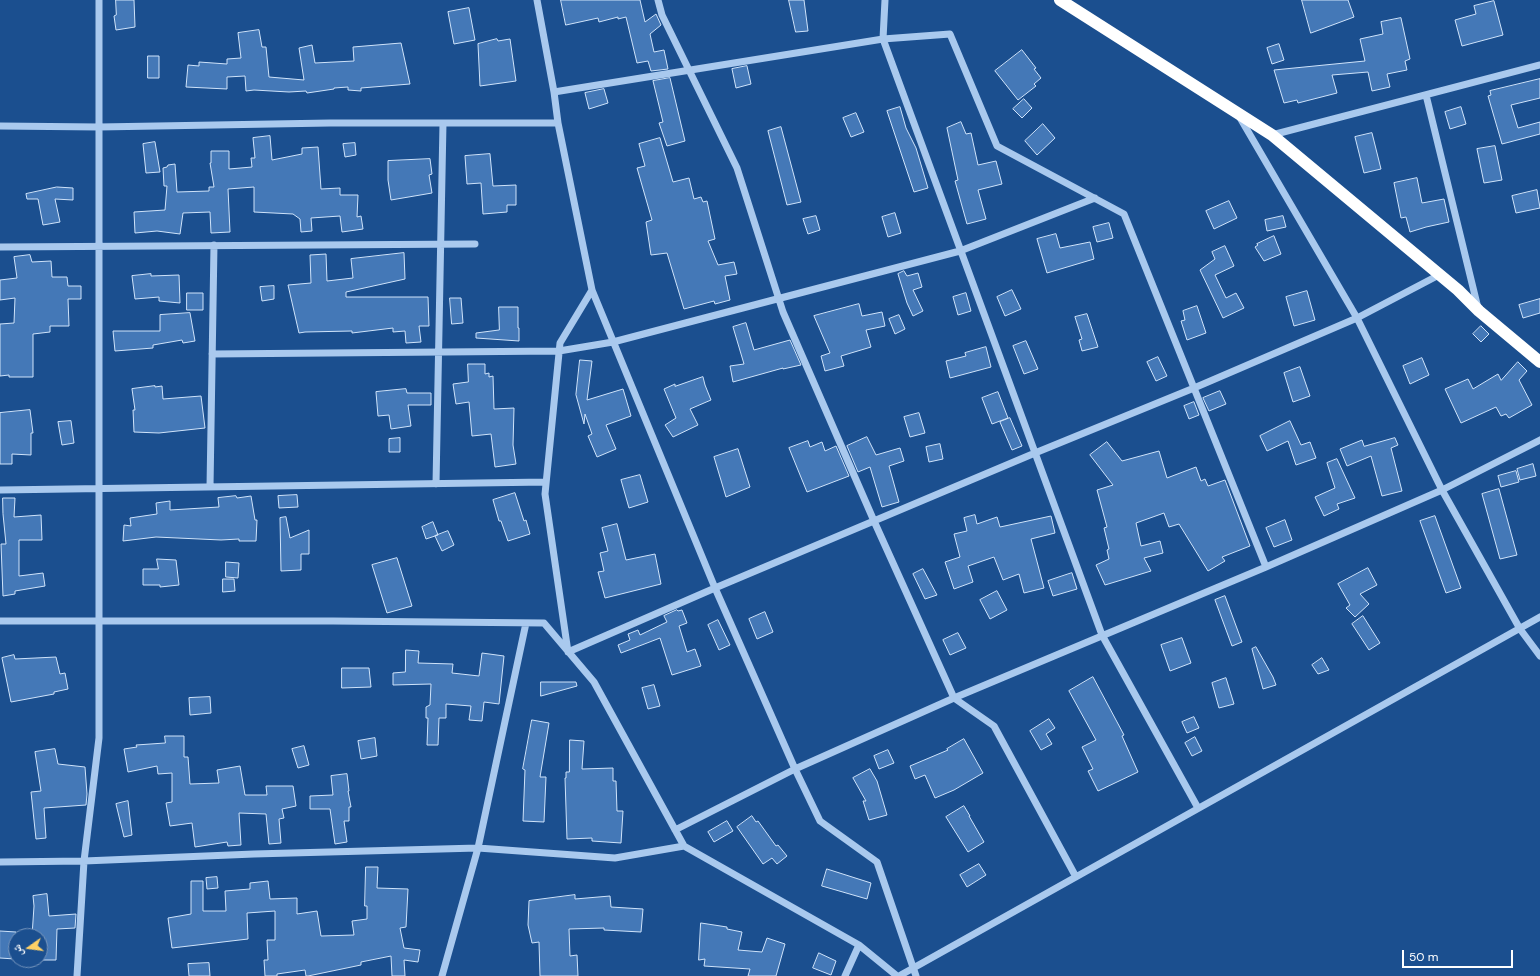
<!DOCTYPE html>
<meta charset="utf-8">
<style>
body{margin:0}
#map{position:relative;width:1540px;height:976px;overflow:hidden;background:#1b4f8f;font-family:"DM Sans","Noto Naskh Arabic",sans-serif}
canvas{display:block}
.north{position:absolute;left:8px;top:928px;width:40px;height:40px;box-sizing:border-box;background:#1b4f8f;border:1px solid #7695bc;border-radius:50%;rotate:256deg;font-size:11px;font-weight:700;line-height:16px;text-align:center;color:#fff}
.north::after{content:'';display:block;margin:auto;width:14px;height:18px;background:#ffd166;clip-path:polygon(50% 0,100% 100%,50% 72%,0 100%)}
.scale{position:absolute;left:1402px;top:950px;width:111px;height:18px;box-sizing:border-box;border:2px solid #fff;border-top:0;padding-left:5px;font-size:12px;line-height:14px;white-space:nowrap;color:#fff;-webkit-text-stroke:3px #1b4f8f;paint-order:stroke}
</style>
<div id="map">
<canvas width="1540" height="976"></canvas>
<div class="north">ش</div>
<div class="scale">50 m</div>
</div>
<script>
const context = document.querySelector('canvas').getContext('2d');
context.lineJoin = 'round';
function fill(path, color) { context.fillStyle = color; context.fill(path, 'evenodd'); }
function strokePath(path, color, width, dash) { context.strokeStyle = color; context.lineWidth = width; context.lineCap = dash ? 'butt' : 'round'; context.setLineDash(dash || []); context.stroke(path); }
const building = new Path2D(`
 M116,0H134L135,27L116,30L114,16L116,15Z
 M561,0H640L645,22L656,14L661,25L650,34L654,52L664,50L668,69L651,71L648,61L637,63L626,17L618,19V17L599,22L598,18L566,25Z
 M789,0H804L808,31L796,32Z
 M1302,0H1348L1354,17L1311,33Z
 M1494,1L1503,35L1462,46L1455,20L1476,14L1474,6Z
 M469,8L475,40L454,44L448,12Z
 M1401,18L1410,59L1405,61L1407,70L1387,74L1390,87L1372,91L1368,72L1332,75L1337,93L1298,103L1297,100L1284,103L1274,70L1365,61L1360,39L1383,34L1381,22Z
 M259,30L262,47H266L269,77L304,80L299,48L312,45L315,63L354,61L353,47L401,43L410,84L361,88V91L348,90V87L334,88V89L307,93L306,91L289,92L254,90L246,91L245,76L227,77V89L186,87L188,65L199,66V62L227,64V59L241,58L238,33Z
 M497,39L498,41L510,39L516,81L480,86L478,44Z
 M1279,44L1284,60L1272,64L1267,48Z
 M1022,50L1036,68L1034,69L1041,78L1034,84L1036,86L1018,100L995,71Z
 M148,56H159V78H148Z
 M747,66L751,84L736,88L732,69Z
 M670,78L685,141L667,146L659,123L663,122L653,81Z
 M1540,79V98L1511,105L1518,128L1540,122V134L1502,144L1488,96L1491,95L1490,91Z
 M604,89L608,103L589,109L585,93Z
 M1024,99L1032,108L1022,118L1013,109Z
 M900,107L906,128L916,148L928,188L914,192L887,111Z
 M1461,107L1466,124L1450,129L1445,112Z
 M856,113L864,132L851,137L843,118Z
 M961,122L966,134L971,133L978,165L996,161L1002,184L978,190L986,219L967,224L955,181L958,180L947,128Z
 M1043,124L1055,138L1037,155L1025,141Z
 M781,127L801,202L787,205L768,131Z
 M1372,133L1381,169L1364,173L1355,137Z
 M270,136L272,160L302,154V148L318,147L321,189L340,188V195H358L357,217L361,216L363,229L342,232L340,216L311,218L312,231L301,232L300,219L293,214L254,212V187L228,189L230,232L211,233L210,212L183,213L180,234L157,231L135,233L134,212L165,210L167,186H164L163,168L167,167L168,165L175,164L177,192L209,191V187H214L210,163H211V151H229V169L252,167L251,158H255L253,138Z
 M660,138L673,182L689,178L694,199L701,197L703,202L707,201L715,239L708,241L718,265L734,262L737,274L725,276L730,300L715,304L714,301L684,309L667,253L651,255L646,222L652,220L637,168L645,166L639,144Z
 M155,142L160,172L146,173L143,144Z
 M355,143L356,155L345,157L343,144Z
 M1495,146L1502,180L1484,183L1477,149Z
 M490,154L493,186L516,185V205H507V212L483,214L481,183L467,184L465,156Z
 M430,159L432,174L429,175L432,193L391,200L388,180V161Z
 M1417,178L1422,203L1444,199L1449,222L1426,227L1410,232L1406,217L1401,218L1394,183Z
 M57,187L73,188V200L55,199L60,222L43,225L38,199H27L26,194Z
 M1537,190L1540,208L1516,213L1512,196Z
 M1229,201L1237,218L1214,229L1206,211Z
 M895,213L901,233L888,237L882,217Z
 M816,216L820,230L808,234L803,219Z
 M1283,216L1286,227L1267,231L1265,220Z
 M1109,223L1113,238L1097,242L1093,227Z
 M1056,234L1060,248L1090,242L1094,259L1047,273L1037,239Z
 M1274,236L1281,254L1264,261L1255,247L1258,245L1257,244Z
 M1225,246L1234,266L1215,275L1226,298L1236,293L1244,308L1223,318L1200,270L1215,259L1212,252Z
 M404,253L405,279L346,292V297H428L429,326H419L421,342L406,343L405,331L393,332V328L352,333V331L305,332L299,333L288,285L311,283L310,255L326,254L327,281L353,278L351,259Z
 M30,255L32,262L51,261L52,277H67L68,286H81V299H68L69,326H50V332L33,334V377H9V375L0,376V324L14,323L15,298L0,300V280L17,278L14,257Z
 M904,271L907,276L918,273L922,287L913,290L923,311L913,316L907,303L898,274Z
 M151,274V276L179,275L180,303L159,301V297L135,299L132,276Z
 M274,286V299L262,301L260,287Z
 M1012,290L1021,309L1005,316L997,297Z
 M1307,291L1315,320L1294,326L1286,297Z
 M187,293H203V310H187Z
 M966,293L971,311L958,315L953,297Z
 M450,298H461L463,323L452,324Z
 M1540,299V313L1523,318L1519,305Z
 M859,304L862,316L882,312L885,326L866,330L871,347L841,356L844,366L825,371L821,356L830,353L814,316Z
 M1197,306L1206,333L1187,340L1181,321L1185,320L1183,311Z
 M499,307H518V328H519V341L476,338V333L499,330Z
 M190,313L195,341L183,343L182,340L153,345V348L115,351L113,331H160V315Z
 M1087,314L1098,347L1082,351L1079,340L1082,339L1075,317Z
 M899,315L905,329L895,334L889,319Z
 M746,323L754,350L790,340L801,365L783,369V368L733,382L730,366L744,364L733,327Z
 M1481,326L1489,334L1481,342L1473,334Z
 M1026,341L1038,369L1024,374L1013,346Z
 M986,347L991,367L950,378L946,361L966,356L965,353Z
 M1158,357L1167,376L1156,381L1147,362Z
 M1422,358L1429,375L1410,384L1403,366Z
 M580,360L592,361L587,400L623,389L631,416L606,425L616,449L597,457L588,436L592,434L585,414L584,424L576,395Z
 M1518,362L1527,371L1519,380L1532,405L1509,418L1506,414L1501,416L1496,407L1461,423L1445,389L1468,379L1473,389L1498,374L1501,380Z
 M468,364H485V374L489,373V377L493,376L494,409L514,408L513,445L516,464L495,467L491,434L472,436L469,402L456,404L453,384L468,382Z
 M1300,367L1310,396L1293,402L1284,373Z
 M703,377L705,385L711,400L690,409L698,425L673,437L665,425L676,418L664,389L675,384V386Z
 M155,386V387L162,386L163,399L201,396L205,428L159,433L134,432L133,410H135L132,389Z
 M406,389L407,393H431V405H408L411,426L391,429L389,415L378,416L376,392Z
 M1220,391L1226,404L1209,411L1203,398Z
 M998,392L1008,418L992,424L982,398Z
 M1194,402L1199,415L1189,419L1184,406Z
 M30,410L33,433H31V455L12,454V464H0V413Z
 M919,413L925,433L910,437L904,417Z
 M1010,418L1022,446L1012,450L1000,422Z
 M71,421L74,443L62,445L58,422Z
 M1290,421L1301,445L1310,442L1316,458L1296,465L1288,441L1267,451L1260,436Z
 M867,437L876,455L900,448L904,461L889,466L899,502L882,507L870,467L858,472L847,446Z
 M400,438V452H389V439Z
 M1395,438L1398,445L1391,448L1402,491L1382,496L1371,456L1347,466L1340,449L1362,440L1364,446Z
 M808,441L810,447L822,442L825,451L836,446L849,476L807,492L789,448Z
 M1107,442L1122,461L1159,451L1167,478L1196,467L1201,481L1205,479L1208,486L1225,480L1250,546L1222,557L1225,561L1208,571L1179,524L1169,527L1164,513L1136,523L1141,546L1160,541L1163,553L1144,558L1151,571L1105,585L1096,565L1109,559L1107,550L1109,549L1104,528L1107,527L1097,490L1113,485L1090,455Z
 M940,444L943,459L929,462L926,447Z
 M738,449L750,487L726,497L714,457Z
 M1337,459L1355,498L1337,504L1339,509L1324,516L1315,497L1335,488L1327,463Z
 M1533,464L1536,476L1520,480L1517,469Z
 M1516,471L1519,482L1501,487L1498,476Z
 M640,475L648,502L629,508L621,480Z
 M1499,489L1517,555L1500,559L1482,494Z
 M515,493L524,521L526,520L530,534L508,541L501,521H499L493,500Z
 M297,495L298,507L279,508L278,496Z
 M236,496L237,498L251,496L255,520H257L256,541H239V539L221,540L156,537L123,541L124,525L131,526L130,518L157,514L156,503L170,501V510L219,507L218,498Z
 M3,498H15L14,517L41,515L42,540H19V576L43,573L45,586L15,591V594L3,596L1,544H6L3,514Z
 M975,515L977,524L997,517L1000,527L1051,516L1055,533L1031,539L1044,588L1024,593L1019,574L1003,580L994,557L968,566L973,582L954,589L945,562L960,557L954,534L967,531L964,518Z
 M1435,516L1461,588L1446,593L1420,521Z
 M286,517L290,538L309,530V554H301V570L281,571L280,518Z
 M1285,520L1292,540L1274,547L1266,528Z
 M433,522L438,535L426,539L422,527Z
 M617,524L626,560L655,554L661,584L605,598L598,572L604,571L600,553L608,551L602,528Z
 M448,531L454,545L442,551L435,536Z
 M397,558L412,606L387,613L372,565Z
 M157,559L176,560L179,585L160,587V585H143V569H158Z
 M226,562L239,563L238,578L226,577Z
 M1368,568L1377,585L1360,594L1369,604L1355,617L1346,608L1350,605L1338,584Z
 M923,569L937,595L925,599L913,574Z
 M1072,573L1077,589L1053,596L1048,581Z
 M223,579H234L235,591L223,592Z
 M997,591L1007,610L990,619L980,600Z
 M1225,596L1242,642L1232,646L1215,600Z
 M677,610L678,611L682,610L687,623L679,626L687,652L695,649L701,666L672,675L660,638L621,653L618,645L630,640L628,634L638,630L640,635L667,622L664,616Z
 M765,612L773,632L757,639L749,619Z
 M1363,616L1380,643L1369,650L1352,624Z
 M718,620L730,645L719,650L708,625Z
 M958,633L966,648L950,655L943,640Z
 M1182,638L1191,663L1170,671L1161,645Z
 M1256,647L1273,677L1276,685L1263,689L1252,649Z
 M406,650L419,651L418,663L453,664L452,673L479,676L482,653L504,656L499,704L484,702L482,721L469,720L471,706L446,704V718H439L438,745H427L428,718H426V707L430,705L431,684L393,685V673L405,672Z
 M14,655L15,659L56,657L60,674L65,673L68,689L54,692V694L11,702L2,658Z
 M1322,658L1329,670L1318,674L1312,665Z
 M342,668H369L371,687L342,688Z
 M1093,677L1124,735L1122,736L1138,772L1098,791L1088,771L1093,769L1082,747L1096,740L1069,691Z
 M1226,678L1234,704L1219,708L1212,683Z
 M541,682H576L577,686L541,696Z
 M654,685L660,706L648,709L642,688Z
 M210,697L211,713L190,715L189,698Z
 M1194,717L1199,728L1187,733L1182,722Z
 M1049,719L1055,728L1046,734L1052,744L1041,750L1030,731Z
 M532,720L549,723L540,777H546L544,822L523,821L525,770L523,769Z
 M165,736H184V757H188L190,784L219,783L217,770L240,766L245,795H267L266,786H293L296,806L282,809L284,818L279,819L281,843L269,844L266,814L239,813L241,845L228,846L227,842L195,847L192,823L170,826L166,803L172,802V773L158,774L157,766L128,772L124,749L137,747L136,745L165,743Z
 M1195,737L1202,751L1192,756L1185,743Z
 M375,738L377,756L361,759L358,741Z
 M964,739L983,773L954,790L935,798L925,775L915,779L910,766L948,750L947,749Z
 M570,740L584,741L582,769L613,768V781H616L617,811H623L621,843L592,841V838L567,839L565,778H566V772H569Z
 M304,746L309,765L298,768L292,749Z
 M55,749L58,764L85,767L87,794L86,805L44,808L46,838L36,839L31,792L41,791L35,752Z
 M888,750L894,763L879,769L874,756Z
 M870,769L877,781L887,815L869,820L863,801H866L853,778Z
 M347,774L349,791H348L351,807H349V821H344L347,842L335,844L330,809H310V796L333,795L331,776Z
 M128,801L132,835L124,837L116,804Z
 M964,806L970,816H969L984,842L968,852L946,817Z
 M752,816L756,822L758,821L776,846L778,845L787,856L777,864L772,858L763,864L737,827Z
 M727,821L733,831L714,842L708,832Z
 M979,864L986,875L967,887L960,875Z
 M366,867H378L377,888L408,889L406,927L400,928L404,948L420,950L418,962L404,960L405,976H392L391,956L361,962V965L308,976H306L305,970L277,974V976H265L264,960H268L267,940H275V911L247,913L248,939L172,948L168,918L191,914V881H203V911H226L225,891L250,889V883L268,881L270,899L297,898V914L317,911L321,936L354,935L352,921L367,919V906H365Z
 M827,869L871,883L867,899L822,886Z
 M217,877L218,888L207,889L206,878Z
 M47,894L49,916L76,914L75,928L57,929L56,960H40V936H32L34,906L33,896Z
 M575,895V899L610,896L611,907L643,909L641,932L604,930V928L569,929L570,956L577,955L578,976H540L539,942L532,943L528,925L529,901Z
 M701,923L727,927V929L742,932L738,950L762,952L767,938L785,944L776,976H748L750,969L704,966L705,959L699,960Z
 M0,931L16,932L15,959L0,958Z
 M819,953L836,961L831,975L813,968Z
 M209,963L210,976H189L188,964Z`);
const minor = new Path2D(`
 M537,0L554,92L558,123L592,290L715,588L795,769L820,821L877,862L916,976
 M658,0L662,15L737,168L783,312L874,521L954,698L994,726L1076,877
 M885,0L883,39L1102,635L1198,808
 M554,92L883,39L950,34L997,146L1124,214L1266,567
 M1426,95L1478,308
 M1239,116L1357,318L1442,490L1520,629L1540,656
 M0,126L99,127L330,123H558
 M1272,135L1540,65
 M0,247L475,244
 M592,290L560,343L545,494L568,652L715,588L1035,453L1194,388L1357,318L1439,275
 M212,354L559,351L613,342L960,251L1095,198
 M436,484L443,123
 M210,487L214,245
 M0,490L546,482
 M0,621H333L544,623L594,682L684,846L859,945L897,976
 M675,830L795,769L954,698L1266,567L1442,490L1540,440
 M0,862L84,861L254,854L478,848L615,858L684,846
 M77,976L84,861L99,738V0
 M442,976L478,848L526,623
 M845,976L859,945
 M899,976L1540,617`);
const highway = new Path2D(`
 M1060,0L1272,135L1458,290L1479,311L1540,362`);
fill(building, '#4478b7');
strokePath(building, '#cfe3fa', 1);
strokePath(minor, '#a9c9ee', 7);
strokePath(highway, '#fff', 12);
</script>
